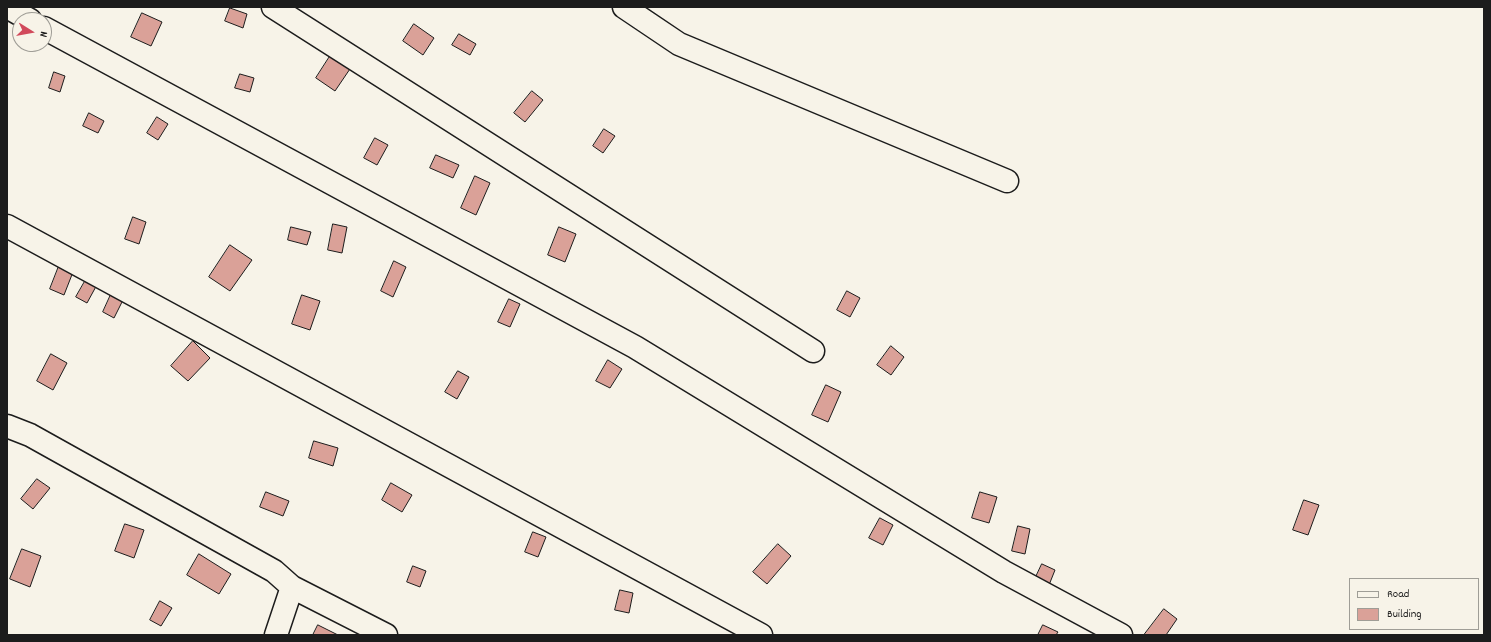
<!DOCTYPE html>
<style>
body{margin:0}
#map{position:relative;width:1491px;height:642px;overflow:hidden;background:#f7f3e8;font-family:Dekko,sans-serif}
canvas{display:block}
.frame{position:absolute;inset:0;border:8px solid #1c1c1c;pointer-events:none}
.legend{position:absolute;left:1349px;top:578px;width:130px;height:52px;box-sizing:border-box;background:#f7f3e8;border:1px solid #9f9d96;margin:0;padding:5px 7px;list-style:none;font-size:12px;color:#1c1c1c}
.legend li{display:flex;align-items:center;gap:8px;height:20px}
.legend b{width:20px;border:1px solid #9f9d96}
.north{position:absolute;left:12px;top:12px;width:40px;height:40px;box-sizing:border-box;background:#f7f3e8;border:1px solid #9f9d96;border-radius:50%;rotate:101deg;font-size:11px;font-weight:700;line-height:16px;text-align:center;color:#1c1c1c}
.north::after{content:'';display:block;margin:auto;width:14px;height:18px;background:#d1495b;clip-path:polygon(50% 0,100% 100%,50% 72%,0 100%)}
</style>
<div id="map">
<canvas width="1491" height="642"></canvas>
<div class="frame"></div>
<ul class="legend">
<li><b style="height:5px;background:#f7f3e8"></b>Road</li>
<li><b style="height:11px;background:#daa198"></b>Building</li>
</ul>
<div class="north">N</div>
</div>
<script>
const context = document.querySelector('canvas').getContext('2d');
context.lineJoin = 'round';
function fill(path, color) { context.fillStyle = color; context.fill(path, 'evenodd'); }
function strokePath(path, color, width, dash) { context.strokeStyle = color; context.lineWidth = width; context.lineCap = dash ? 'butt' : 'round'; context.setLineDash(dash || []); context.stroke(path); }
const building = new Path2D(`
 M230,8L247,14L243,28L225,21Z
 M142,13L162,22L151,46L131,37Z
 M414,24L434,38L423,55L403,41Z
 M459,34L476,44L470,55L452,45Z
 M334,50L354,63L335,91L316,78Z
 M54,72L65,76L60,92L49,88Z
 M240,74L254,78L250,92L235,88Z
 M532,91L543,100L525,122L514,113Z
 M89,113L104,121L98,133L83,126Z
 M157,117L168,124L158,140L147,133Z
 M604,129L615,136L603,153L593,146Z
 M375,138L388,145L377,165L364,158Z
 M436,155L459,165L453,178L430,168Z
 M475,176L490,183L476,215L461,208Z
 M133,217L146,222L139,244L125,239Z
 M333,224L347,227L342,253L328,250Z
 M291,227L311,232L307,245L288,240Z
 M559,227L576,234L565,262L548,255Z
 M230,245L252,260L230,291L209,277Z
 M394,261L406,267L393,297L381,291Z
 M59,266L73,272L64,295L50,289Z
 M88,276L99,281L87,303L76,297Z
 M113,290L125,296L114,318L103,312Z
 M847,291L860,298L850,317L837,310Z
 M302,295L320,301L310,330L292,324Z
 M509,299L520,304L510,327L498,322Z
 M193,341L210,358L188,381L171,366Z
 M891,346L904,357L891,375L877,365Z
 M51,354L67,363L53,390L37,381Z
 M608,360L622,369L610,388L596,381Z
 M458,371L469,377L457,399L445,392Z
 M826,385L841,392L828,422L812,415Z
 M314,441L338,448L333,466L309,458Z
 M37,479L50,488L33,509L21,499Z
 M391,483L412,495L402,512L382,500Z
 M266,492L289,501L283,516L260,507Z
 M980,492L997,497L989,523L972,518Z
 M1304,500L1319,505L1308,535L1293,530Z
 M880,518L893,525L883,545L869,538Z
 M125,524L144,530L134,558L115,551Z
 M1018,526L1030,529L1025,554L1012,551Z
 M533,532L546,537L538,557L525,552Z
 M778,544L791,556L767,584L753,572Z
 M22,549L41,556L30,587L10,579Z
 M199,554L231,574L219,594L187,575Z
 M1042,564L1055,570L1049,585L1035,579Z
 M413,566L426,571L420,587L407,582Z
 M620,590L633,593L629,613L615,610Z
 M160,601L172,608L161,626L150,620Z
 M1164,609L1177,619L1166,635H1144Z
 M318,625L338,635H313Z
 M1043,625L1058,632L1056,635H1038Z`);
const street = new Path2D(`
 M7,7L30,20
 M273,7L813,351
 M624,7L679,44L1007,181
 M44,28L635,347L1004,572L1121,635
 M7,226L761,635
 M7,426L30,435L274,571L292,587L386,635
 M276,635L292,587`);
fill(building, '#daa198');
strokePath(building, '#1c1c1c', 1);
strokePath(street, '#1c1c1c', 25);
strokePath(street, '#f7f3e8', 22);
</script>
